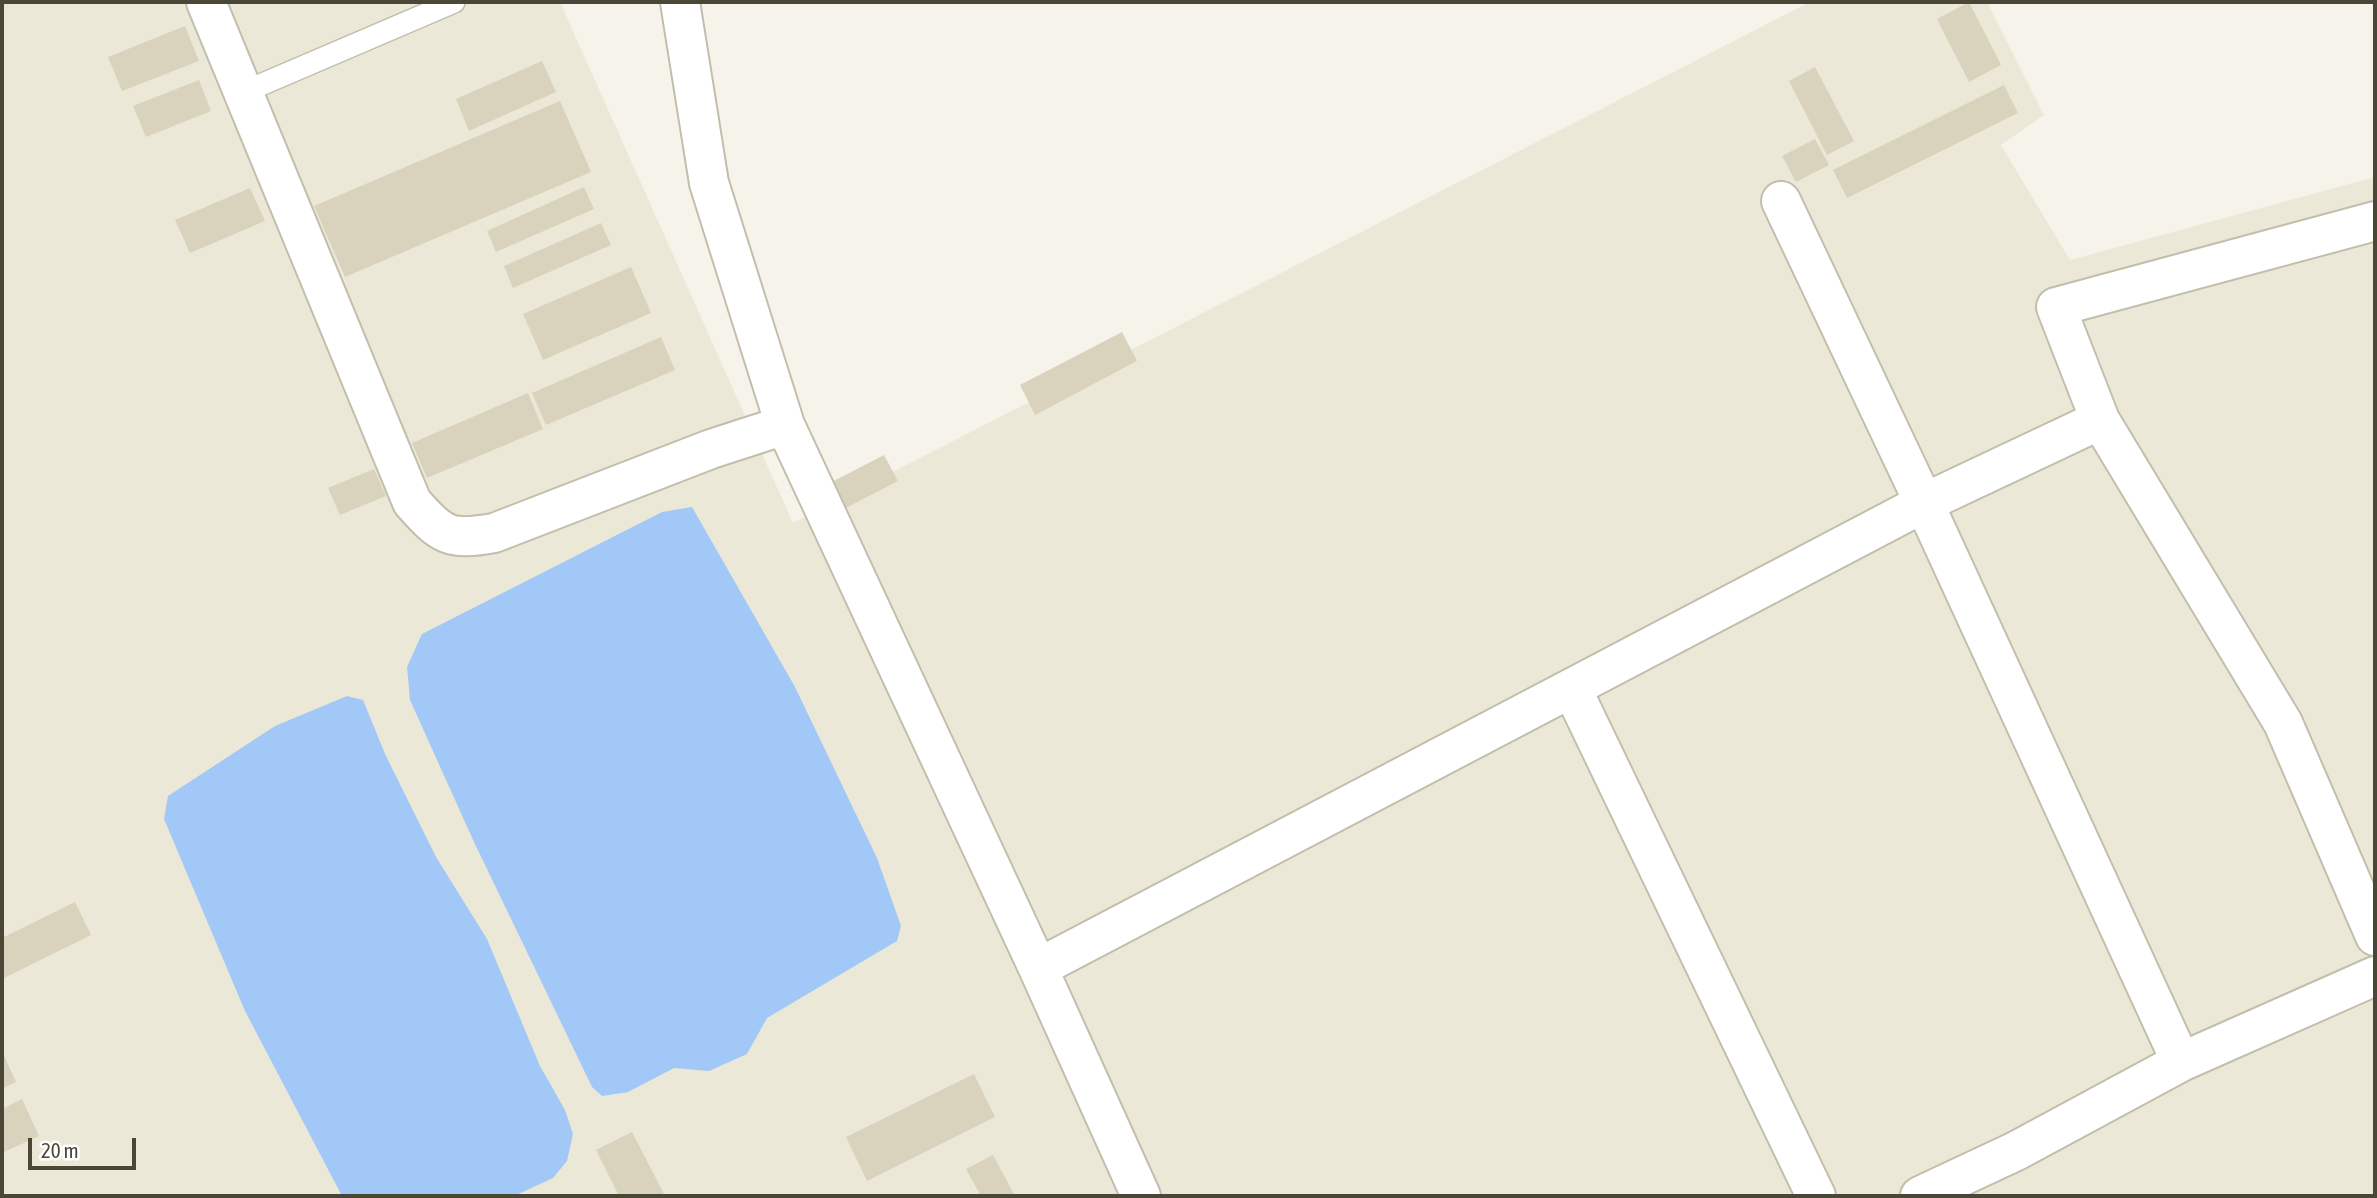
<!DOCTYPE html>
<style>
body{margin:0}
#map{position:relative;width:2377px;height:1198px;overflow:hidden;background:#f6f4ea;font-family:"Asap Condensed",sans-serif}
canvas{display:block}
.frame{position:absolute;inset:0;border:4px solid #4b4737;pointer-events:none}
.scale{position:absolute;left:28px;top:1138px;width:108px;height:32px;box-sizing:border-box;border:4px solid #4b4737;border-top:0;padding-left:9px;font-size:21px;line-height:24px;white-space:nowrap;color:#4b4737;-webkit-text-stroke:5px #fff;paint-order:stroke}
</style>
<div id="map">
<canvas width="2377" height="1198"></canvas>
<div class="frame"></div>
<div class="scale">20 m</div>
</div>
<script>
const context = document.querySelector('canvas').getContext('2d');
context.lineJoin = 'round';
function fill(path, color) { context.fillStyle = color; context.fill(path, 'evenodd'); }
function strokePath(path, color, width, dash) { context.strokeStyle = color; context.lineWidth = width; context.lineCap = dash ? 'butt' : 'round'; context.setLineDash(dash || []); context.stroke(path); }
const residential = new Path2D(`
 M2,2H560L793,523L1810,2H1987L2044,115L2001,145L2070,260L2375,177V1196H2Z`);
const water = new Path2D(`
 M692,507L795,687L877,858L901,926L897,941L767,1018L747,1054L709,1071L674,1068L628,1092L602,1096L592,1087L474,842L410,700L407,667L422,634L662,512Z
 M347,696L363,700L385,754L436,857L487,939L540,1066L565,1110L573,1134L567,1161L553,1178L514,1196H342L245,1011L164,819L168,796L275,726Z`);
const building = new Path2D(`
 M1969,2L2001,65L1969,82L1937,19Z
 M185,26L199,61L122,91L108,57Z
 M542,61L556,92L469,131L456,99Z
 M1815,67L1854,141L1827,155L1789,81Z
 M199,80L211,111L146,137L133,106Z
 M2004,85L2018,113L1847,198L1833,170Z
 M560,101L591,172L345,277L314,206Z
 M1815,139L1829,165L1796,182L1782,156Z
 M584,187L594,209L496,252L487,231Z
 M250,188L265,221L190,253L175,220Z
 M601,223L611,245L513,288L504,266Z
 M631,267L651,313L543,360L523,314Z
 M1122,332L1137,361L1035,415L1020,385Z
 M661,337L675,370L546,425L532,393Z
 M528,393L543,429L427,478L412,443Z
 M884,455L898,481L840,511L826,485Z
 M374,469L386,496L340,515L328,488Z
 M75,902L91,935L2,979V938Z
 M2,1051L16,1082L2,1089Z
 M974,1074L995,1117L867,1181L846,1137Z
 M22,1099L39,1136L2,1153V1109Z
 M632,1132L665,1196H619L596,1150Z
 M993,1155L1015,1196H981L966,1169Z`);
const service = new Path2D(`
 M244,92L454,2`);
const minor = new Path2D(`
 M206,2L412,502C442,536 449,541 494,533L711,449L785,425L1038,968L1141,1196
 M680,2L709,183L785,425
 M1781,201L1924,503L2181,1062
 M2100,420L2283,723L2375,936
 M1572,689L1816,1196
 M1038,968L1924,503L2100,420L2056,307L2375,221
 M1920,1196L2016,1151L2181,1062L2375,976`);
fill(residential, '#ebe8d8');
fill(water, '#a2c8f7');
fill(building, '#d9d3be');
strokePath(service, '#c3beac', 24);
strokePath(minor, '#c3beac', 42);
strokePath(service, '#fff', 21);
strokePath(minor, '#fff', 38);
</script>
